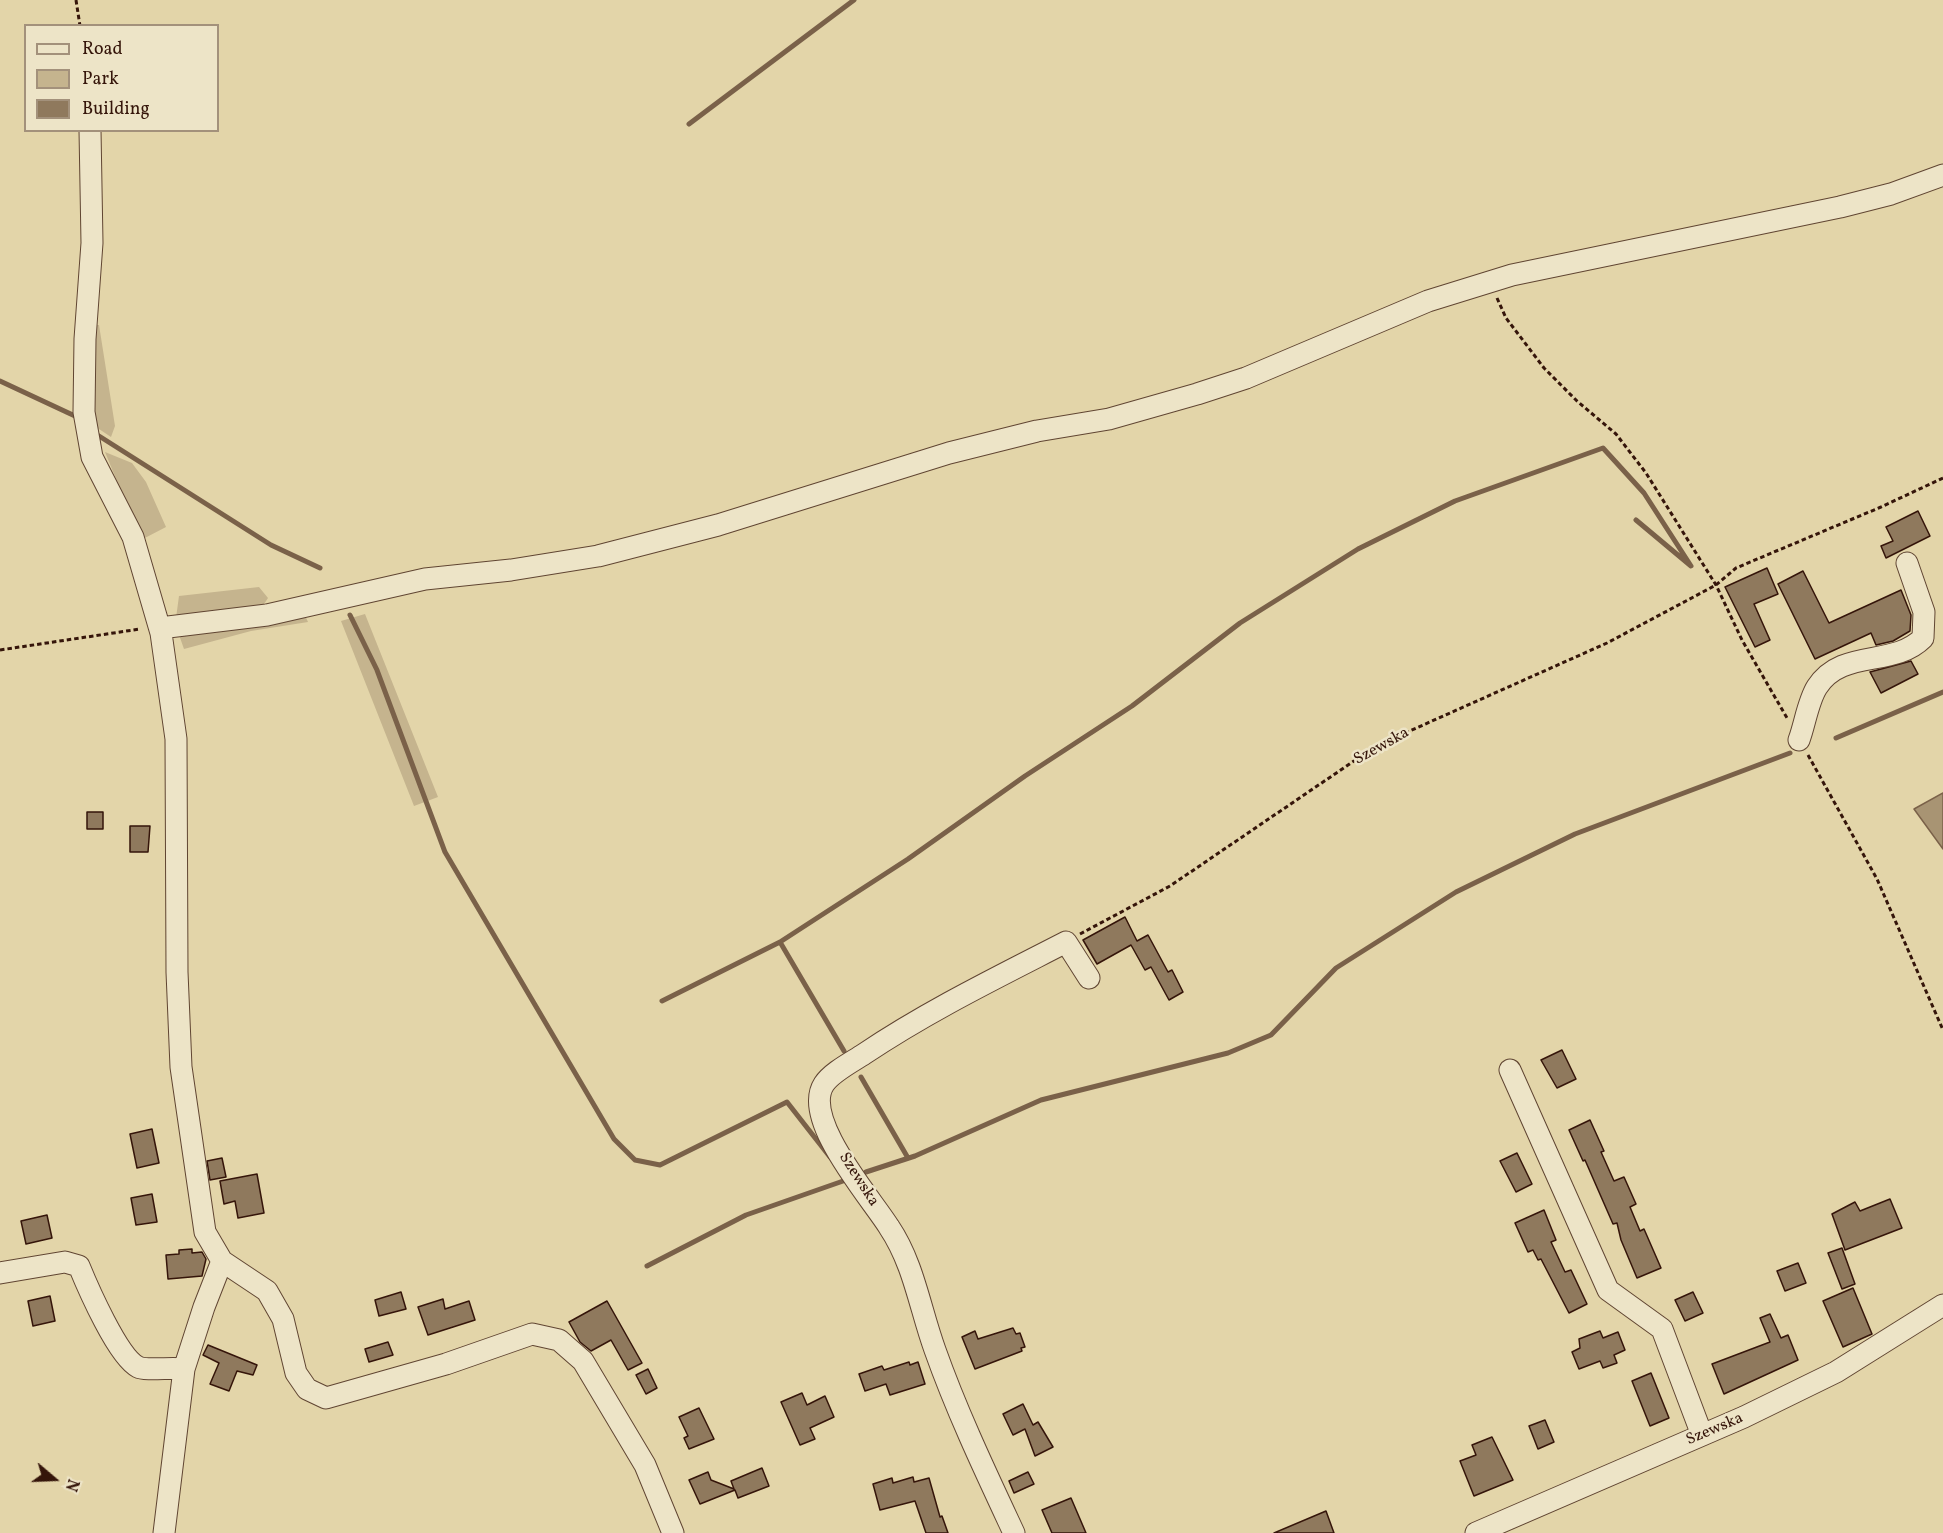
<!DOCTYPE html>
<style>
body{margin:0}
#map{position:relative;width:1943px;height:1533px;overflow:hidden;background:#e3d5a9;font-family:Vollkorn,serif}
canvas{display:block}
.legend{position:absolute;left:24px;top:24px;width:195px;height:108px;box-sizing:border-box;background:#ede4c7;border:2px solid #a3917b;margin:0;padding:8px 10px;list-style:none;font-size:18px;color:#35150a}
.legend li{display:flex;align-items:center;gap:12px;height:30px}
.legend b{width:30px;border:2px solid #a3917b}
.north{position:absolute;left:24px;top:1449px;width:60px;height:60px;-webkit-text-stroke:4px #ede4c7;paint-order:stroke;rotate:109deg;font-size:16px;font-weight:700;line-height:24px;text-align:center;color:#35150a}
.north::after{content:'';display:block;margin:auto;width:21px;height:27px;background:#35150a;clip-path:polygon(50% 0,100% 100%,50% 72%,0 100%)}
</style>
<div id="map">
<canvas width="1943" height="1533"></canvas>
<ul class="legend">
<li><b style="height:8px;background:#ede4c7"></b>Road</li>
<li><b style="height:16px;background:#c5b48e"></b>Park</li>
<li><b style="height:16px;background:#8f795d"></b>Building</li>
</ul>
<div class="north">N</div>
</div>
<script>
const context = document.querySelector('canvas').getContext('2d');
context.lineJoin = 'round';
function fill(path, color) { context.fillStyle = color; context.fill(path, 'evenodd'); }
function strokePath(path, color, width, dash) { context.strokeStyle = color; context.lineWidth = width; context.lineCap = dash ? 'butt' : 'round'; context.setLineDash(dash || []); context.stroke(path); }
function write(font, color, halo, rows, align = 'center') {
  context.font = font + ' Vollkorn,serif'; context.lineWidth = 5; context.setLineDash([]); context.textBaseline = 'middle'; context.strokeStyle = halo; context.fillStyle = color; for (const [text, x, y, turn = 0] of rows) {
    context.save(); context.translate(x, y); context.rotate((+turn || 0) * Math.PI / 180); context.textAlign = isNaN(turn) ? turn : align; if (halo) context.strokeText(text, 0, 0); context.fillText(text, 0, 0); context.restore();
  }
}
const green = new Path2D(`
 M92,325H99L115,426L111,437L93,425Z
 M105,452L132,463L146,482L166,527L141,540Z
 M259,587L268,598L262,607L176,618L179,596Z
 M304,613L308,622L251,631L184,649L178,632Z
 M365,614L438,797L414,806L341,621Z`);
const water = new Path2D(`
 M1943,793V849L1914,809Z`);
const stream = new Path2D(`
 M689,124L854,0
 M0,381L75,416
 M99,436L271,545L320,568
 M350,615L377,670L445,852L614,1139L635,1160L660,1165L787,1102L830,1157
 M1836,738L1943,692
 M780,942L908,859L1025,776L1132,706L1240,623L1358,549L1455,501L1603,448L1644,493L1691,566L1636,520
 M662,1001L780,942L844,1051
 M861,1077L908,1158
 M866,1172L915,1156L1041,1100L1228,1053L1271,1035L1336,968L1456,892L1575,834L1790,753
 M647,1266L746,1215L846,1180L844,1177`);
const building = new Path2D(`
 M1918,511L1930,536L1886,558L1881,546L1893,541L1886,527Z
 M1767,568L1778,594L1754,604L1770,640L1755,647L1725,587Z
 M1803,571L1829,623L1901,590L1911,615L1910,631L1893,641L1876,645L1871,633L1815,659L1778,584Z
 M1911,661L1918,674L1881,693L1870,672Z
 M87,812H103V829H87Z
 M130,826H150L148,852H130Z
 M1125,917L1137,941L1148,935L1168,972L1172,970L1183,992L1169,1000L1151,967L1145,970L1131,945L1097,964L1083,940Z
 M1562,1050L1576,1079L1557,1088L1541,1060Z
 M1590,1120L1604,1151L1601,1152L1614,1181L1624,1177L1636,1204L1630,1207L1640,1231L1644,1229L1661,1268L1637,1278L1621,1240L1617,1223L1613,1224L1585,1160L1583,1161L1569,1130Z
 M152,1129L159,1163L137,1168L130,1134Z
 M1517,1153L1532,1184L1516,1192L1500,1161Z
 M222,1158L226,1177L210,1180L207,1161Z
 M257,1174L264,1213L238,1218L235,1201L224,1204L220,1181Z
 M152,1194L157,1222L136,1225L131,1198Z
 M1890,1199L1902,1228L1845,1250L1832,1214L1855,1202L1860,1211Z
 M1544,1210L1556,1240L1551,1242L1565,1272L1571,1270L1587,1304L1569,1313L1541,1259L1538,1260L1533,1250L1528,1252L1515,1223Z
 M47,1215L52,1238L26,1244L21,1221Z
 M1842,1248L1855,1284L1842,1289L1828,1253Z
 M192,1249V1253L202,1252L206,1259L202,1276L168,1279L166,1255L179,1254V1250Z
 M1798,1263L1806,1283L1785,1291L1777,1271Z
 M1853,1288L1872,1334L1843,1347L1823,1301Z
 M401,1292L406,1309L379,1316L375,1300Z
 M1693,1292L1703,1313L1685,1321L1675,1300Z
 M50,1296L55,1321L33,1326L28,1301Z
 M443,1299L445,1309L469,1301L475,1320L428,1335L418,1307Z
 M607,1301L642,1363L628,1370L611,1340L591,1351L580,1342L569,1322Z
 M1770,1314L1781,1338L1788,1335L1798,1360L1724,1394L1712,1364L1770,1342L1760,1318Z
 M1013,1328L1016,1334L1020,1333L1025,1347L1021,1348L1022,1351L975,1369L962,1337L975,1331L978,1339Z
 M1600,1331L1603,1338L1618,1332L1625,1350L1614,1355L1617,1363L1603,1368L1600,1361L1579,1369L1572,1352L1580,1348L1579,1339Z
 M388,1342L393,1355L369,1362L365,1349Z
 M208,1345L257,1365L253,1375L237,1371L229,1391L210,1384L219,1363L203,1355Z
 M909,1362L910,1365L918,1362L925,1384L890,1395L886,1384L865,1391L859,1374L882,1366L884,1370Z
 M648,1369L657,1388L646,1394L636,1375Z
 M1651,1373L1669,1418L1650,1426L1632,1381Z
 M802,1393L807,1405L825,1396L834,1417L810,1428L815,1439L800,1445L781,1402Z
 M1023,1404L1033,1425L1038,1422L1053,1447L1035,1456L1025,1429L1013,1435L1003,1414Z
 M699,1408L714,1439L689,1449L684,1438L688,1436L679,1417Z
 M1545,1420L1554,1442L1538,1449L1529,1426Z
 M1492,1437L1513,1480L1474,1496L1460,1461L1476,1455L1472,1445Z
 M762,1468L769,1486L738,1498L735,1490L700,1504L689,1480L708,1472L711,1480L734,1489L731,1481Z
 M1028,1472L1034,1484L1014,1493L1009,1481Z
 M913,1477L914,1482L929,1478L940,1517L942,1516L948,1533H926L915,1501L880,1510L873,1484L892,1478L893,1483Z
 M1071,1498L1086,1533H1052L1042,1510Z
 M1326,1511L1334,1533H1274Z`);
const path = new Path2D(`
 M76,0L80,26
 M1497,298L1506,318L1544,368L1577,401L1616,434L1646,473L1716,585L1742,640L1787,718
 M0,650L140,629
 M1808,755L1877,879L1943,1030
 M1080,934L1170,886L1376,746L1607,643L1716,585L1736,568L1881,507L1943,478`);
const minor = new Path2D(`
 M90,130L92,243L85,339L84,412L92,457L133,537L161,633L176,739L177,972L181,1067L205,1232L222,1261L267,1291L283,1319L296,1373L307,1389L326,1398L446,1364L532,1334L559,1340L583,1361L645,1465L673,1533
 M160,628L267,615L425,579L511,570L598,556L718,525L949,453L1037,431L1109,419L1197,394L1246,378L1428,301L1512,275L1840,207L1891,194L1943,175
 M1799,740C1805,724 1808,701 1817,687C1842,648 1893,668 1923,638L1924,612L1907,563
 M1510,1070L1608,1290L1662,1329L1702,1435
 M0,1273L65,1262L79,1266C88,1288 118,1357 138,1367C146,1371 173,1367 184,1369
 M164,1533L184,1369L204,1307L222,1261
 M1014,1533C986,1473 957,1412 935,1350C920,1309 914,1264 889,1227C871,1198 801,1119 824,1084C832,1072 852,1062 864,1054C928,1011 998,977 1066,942L1089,978
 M1476,1533L1744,1417L1836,1372L1943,1305`);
const streetNames = [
 ["Szewska",1382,747,-29],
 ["Szewska",858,1180,57],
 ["Szewska",1715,1430,-23]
];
fill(green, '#c5b48e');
fill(water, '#a89473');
strokePath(water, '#7a6149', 1.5);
strokePath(stream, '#7a6149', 5);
fill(building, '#8f795d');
strokePath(building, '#35150a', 1.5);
strokePath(minor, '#604532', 23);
strokePath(path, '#35150a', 3, [4.5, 3]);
strokePath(minor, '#ede4c7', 21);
write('16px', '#35150a', '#ede4c7', streetNames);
</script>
